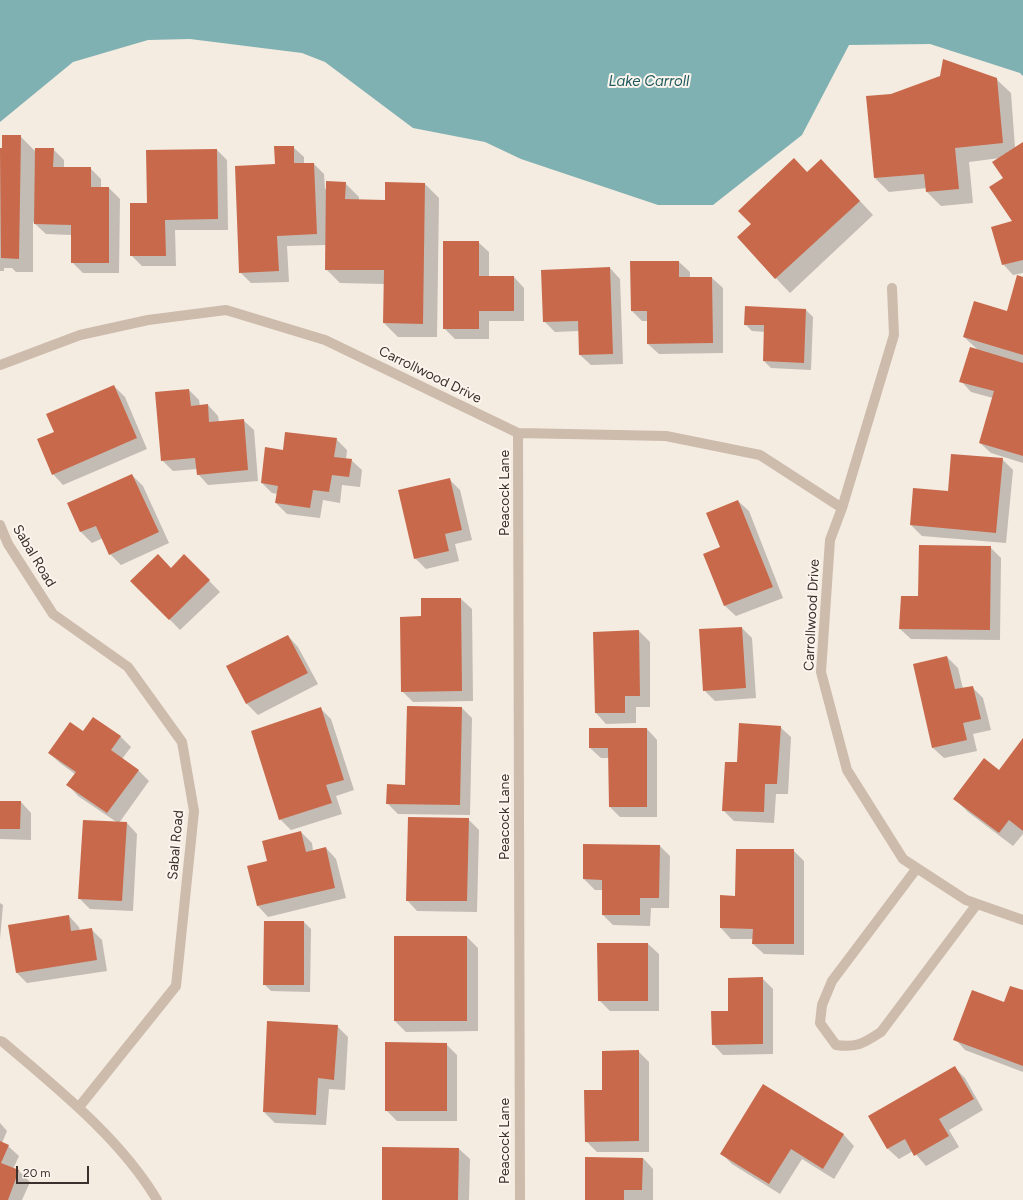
<!DOCTYPE html>
<style>
body{margin:0}
#map{position:relative;width:1023px;height:1200px;overflow:hidden;background:#f4ebe1;font-family:Figtree,sans-serif}
canvas{display:block}
.scale{position:absolute;left:16px;top:1166px;width:73px;height:18px;box-sizing:border-box;border:2px solid #3b302b;border-top:0;padding-left:5px;font-size:12px;line-height:14px;white-space:nowrap;color:#3b302b;-webkit-text-stroke:3px #fbf5ee;paint-order:stroke}
</style>
<div id="map">
<canvas width="1023" height="1200"></canvas>
<div class="scale">20 m</div>
</div>
<script>
const context = document.querySelector('canvas').getContext('2d');
context.lineJoin = 'round';
function fill(path, color) { context.fillStyle = color; context.fill(path, 'evenodd'); }
function strokePath(path, color, width, dash) { context.strokeStyle = color; context.lineWidth = width; context.lineCap = dash ? 'butt' : 'round'; context.setLineDash(dash || []); context.stroke(path); }
function write(font, color, halo, rows, align = 'center') {
  context.font = font + ' Figtree,sans-serif'; context.lineWidth = 4; context.setLineDash([]); context.textBaseline = 'middle'; context.strokeStyle = halo; context.fillStyle = color; for (const [text, x, y, turn = 0] of rows) {
    context.save(); context.translate(x, y); context.rotate((+turn || 0) * Math.PI / 180); context.textAlign = isNaN(turn) ? turn : align; if (halo) context.strokeText(text, 0, 0); context.fillText(text, 0, 0); context.restore();
  }
}
const water = new Path2D(`
 M0,0H1023V76L1020,73L930,44L849,45L802,135L713,205H658L521,159L485,142L413,128L325,62L302,53L190,39L148,40L73,62L0,122Z`);
const shadow = new Path2D(`
 M996,79L1011,93L1015,148L1023,143V273L1013,275L1003,264L1014,222L1000,158L969,162L973,203L941,206L927,192V188L889,192L875,178L891,95Z
 M20,136L36,152L53,149L64,160V168H90L101,179V188H109L120,199L119,273H83L72,262V235L46,234L33,222V272H16L12,268H4V271H0V149H3Z
 M293,147L304,157V164H314L324,174L325,189L345,183L359,197V200L386,201L425,184L439,198L437,337H398L384,323L385,284L340,283L326,269V245L287,246L289,282L251,283L240,272L276,165Z
 M217,150L227,160L228,230H175L176,266H142L131,255L148,204Z
 M808,173L835,174L873,215L790,293L738,238Z
 M478,242L489,252V277H514L524,288V321H489V339H455L444,328Z
 M679,262L690,272V278H712L723,288V353L659,354L648,344V321H642L632,311Z
 M610,268L620,279L623,364L591,365L580,355L579,331L555,332L544,321Z
 M1023,278V463L991,453L980,443L993,398L971,392L961,381L978,350L964,337L1007,312Z
 M806,310L813,317L811,370L771,368L764,361L765,332L752,331L745,324Z
 M114,386L125,397L147,449L63,485L53,474Z
 M189,390L199,400L200,406L208,405L218,416L219,422L243,420L254,430L258,481L208,485L198,474L197,469L173,471L162,460Z
 M336,439L347,450L346,459L351,460L362,470L360,487L342,485L340,503L323,500L320,518L287,514L276,503L278,494L272,493L262,483L284,451Z
 M1002,459L1013,470L1006,543L922,536L911,525L949,492Z
 M132,475L143,486L169,543L121,565L110,554L103,538L92,543L81,532L68,504Z
 M449,479L460,490L472,540L455,544L459,561L426,569L415,558Z
 M738,501L749,511L783,598L736,616L725,606L705,554L721,548Z
 M990,547L1001,558L1000,640L911,639L900,629L918,597Z
 M184,555L220,592L180,630L132,581L171,569Z
 M461,599L472,609L473,701L413,702L402,691L422,617Z
 M742,628L752,638L756,698L715,701L704,690Z
 M639,631L650,642V707H636V723L606,724L596,713Z
 M288,636L298,647L318,684L258,715L247,704L228,667Z
 M947,657L958,668L963,689L972,687L983,698L991,730L973,734L977,751L944,758L933,748Z
 M320,708L331,719L354,790L336,796L342,814L291,830L280,819Z
 M462,708L472,718L470,815L398,814L387,803L406,786Z
 M780,727L791,737L788,794H776L774,823L734,821L723,810L738,763Z
 M647,729L657,740V817H620L610,807L609,758H601L590,748Z
 M83,733L120,736L131,747L122,759L138,770L149,781L119,823H127L137,834L133,911L90,909L79,898L118,823L78,796L68,785L75,774L60,763L49,753Z
 M1023,740V834L1013,846L968,812L954,798L999,771Z
 M0,802H21L31,813V840L0,839Z
 M468,819L479,830L477,912L417,911L407,900Z
 M301,832L312,843L313,851L326,848L336,859L346,898L268,917L258,906L248,866L268,862Z
 M660,846L670,856L669,908H651L650,926L613,925L603,915V890H595L584,879Z
 M793,850L804,861V955L764,954L753,944V939H731L721,928L736,897Z
 M0,903L3,905L0,939Z
 M69,916L79,927L80,931L91,929L102,940L107,971L27,983L17,973Z
 M265,922H304L311,929L310,992L271,991L264,984Z
 M467,937L478,948V1031L406,1032L395,1021Z
 M648,944L659,954V1011H610L599,1000Z
 M762,978L773,989V1054L723,1055L713,1044L729,1012Z
 M1023,991V1072L965,1050L955,1039Z
 M337,1026L348,1037L345,1090L329,1089L326,1125L275,1123L264,1112Z
 M446,1044L457,1055V1121H397L386,1110Z
 M638,1051L649,1062V1152H597L586,1141Z
 M954,1067L965,1078L983,1110L949,1130L959,1147L926,1166L913,1151L899,1159L888,1149L869,1117Z
 M763,1086L844,1135L854,1146L834,1179L802,1159L780,1194L732,1164L722,1154Z
 M0,1123L7,1131L2,1143L8,1146L19,1156L13,1169L19,1171L30,1182L22,1200H0Z
 M459,1149L470,1159L469,1200H383Z
 M643,1158L653,1169V1200H586Z`);
const building = new Path2D(`
 M943,59L997,78L1003,143L955,148L959,189L926,192L924,174L874,178L866,96L891,94L940,76Z
 M2,135H21L19,259L1,258L0,148H2Z
 M1023,142V260L1002,265L991,227L1012,221L989,187L1003,178L992,162Z
 M274,146H294V163H314L317,234L277,236L279,271L239,273L235,166L275,164Z
 M35,148H54L53,167H91V187H109V263H71V225L34,224Z
 M217,149L218,219L165,220L166,256H130V203H147L146,150Z
 M794,158L807,172L821,159L860,201L775,279L737,237L751,224L738,211Z
 M326,181L346,182L345,199L385,200V182L425,183L423,324L383,323L384,270H325Z
 M443,241H479V276H514V311H479V329H443Z
 M630,261H679V277H712L713,343L647,344V311H631Z
 M610,267L613,354L579,355L578,321L543,322L541,270Z
 M1017,275L1023,277V355L963,337L974,301L1007,311Z
 M745,306L806,309L804,363L763,361L764,325H744Z
 M970,347L1023,363V456L979,443L994,391L959,382Z
 M114,385L137,438L52,475L37,439L54,432L46,414Z
 M189,389L191,406L208,404L209,422L244,419L248,470L197,475L195,458L161,461L155,392Z
 M285,432L337,438L334,457L352,459L349,477L332,475L329,492L313,490L310,508L275,503L278,486L261,483L265,447L283,450Z
 M951,454L1003,458L996,533L910,525L913,488L948,491Z
 M132,474L159,532L109,555L96,526L80,532L67,503Z
 M450,478L462,530L445,534L449,551L414,559L398,490Z
 M738,500L773,587L724,606L703,554L720,547L706,513Z
 M919,545L991,546L990,630L899,629L901,596H918Z
 M158,554L171,568L184,554L210,580L169,620L130,581Z
 M421,598H461L462,691L401,692L400,617L421,616Z
 M742,627L746,688L703,691L699,629Z
 M639,630L640,696H625V713H595L593,632Z
 M288,635L308,673L246,704L226,666Z
 M947,656L955,689L973,686L981,719L963,723L967,740L932,748L913,664Z
 M407,706L462,707L460,805L386,804L387,784L405,785Z
 M321,707L344,780L326,785L332,803L279,820L251,731Z
 M93,717L121,736L111,750L139,770L107,813L66,785L76,772L48,753L70,722L83,731Z
 M739,723L781,726L777,784H765L764,812L722,811L725,762H737Z
 M589,728H647V807H609L608,748H589Z
 M1023,738V831L1009,820L999,833L953,799L984,758L999,770Z
 M0,801H21L20,829H0Z
 M408,817L469,818L467,901H406Z
 M83,820L127,822L122,901L78,899Z
 M301,831L306,852L326,847L335,888L257,906L247,866L267,861L262,841Z
 M583,844L660,845L659,898H640V915H602V880L583,879Z
 M736,849H794V944H752L753,929L720,928V895L735,896Z
 M69,915L71,931L92,928L97,960L16,973L8,925Z
 M264,921H304V985H263Z
 M394,936H467V1021H394Z
 M597,943H648V1001H598Z
 M763,977V1044L712,1045L711,1011H728V978Z
 M1010,986L1023,990V1066L953,1040L972,990L1004,1002Z
 M267,1021L338,1025L334,1080L318,1078L316,1115L263,1112Z
 M385,1042L447,1043V1111H385Z
 M639,1050V1141L585,1142L584,1090H602V1051Z
 M955,1066L974,1099L939,1119L949,1136L914,1156L905,1139L887,1149L868,1116Z
 M763,1084L844,1134L823,1169L791,1149L769,1184L720,1154Z
 M0,1141L9,1145L1,1163L19,1170L8,1200H0Z
 M382,1147L459,1148L458,1200H382Z
 M585,1157L643,1158L642,1190H624V1200H585Z`);
const minor = new Path2D(`
 M0,365L80,335L148,320L226,310L325,340L518,433L666,436L760,455L842,508L830,540L821,672L847,770L903,859L966,900L1023,920
 M518,433L520,1200
 M842,508L894,335L892,288
 M0,525L8,544L53,614L128,667L182,742L194,811L176,986L79,1107
 M917,868L832,981L822,1005L820,1023L836,1045C857,1048 864,1043 881,1032L977,904
 M0,1041L3,1042C57,1088 121,1139 157,1200`);
const streetNames = [
 ["Carrollwood Drive",430,375,26],
 ["Peacock Lane",505,493,-90],
 ["Sabal Road",34,556,59],
 ["Carrollwood Drive",812,615,-87],
 ["Peacock Lane",505,817,-90],
 ["Sabal Road",176,845,-85],
 ["Peacock Lane",505,1141,-90]
];
const waterNames = [
 ["Lake Carroll",649,82]
];
fill(water, '#7fb0b2');
fill(shadow, '#0003');
fill(building, '#c8694b');
strokePath(minor, '#cdbbac', 10);
write('14px', '#3b302b', '#fbf5ee', streetNames);
write('italic 15px', '#1f5a5e', '#fbf5ee', waterNames);
</script>
